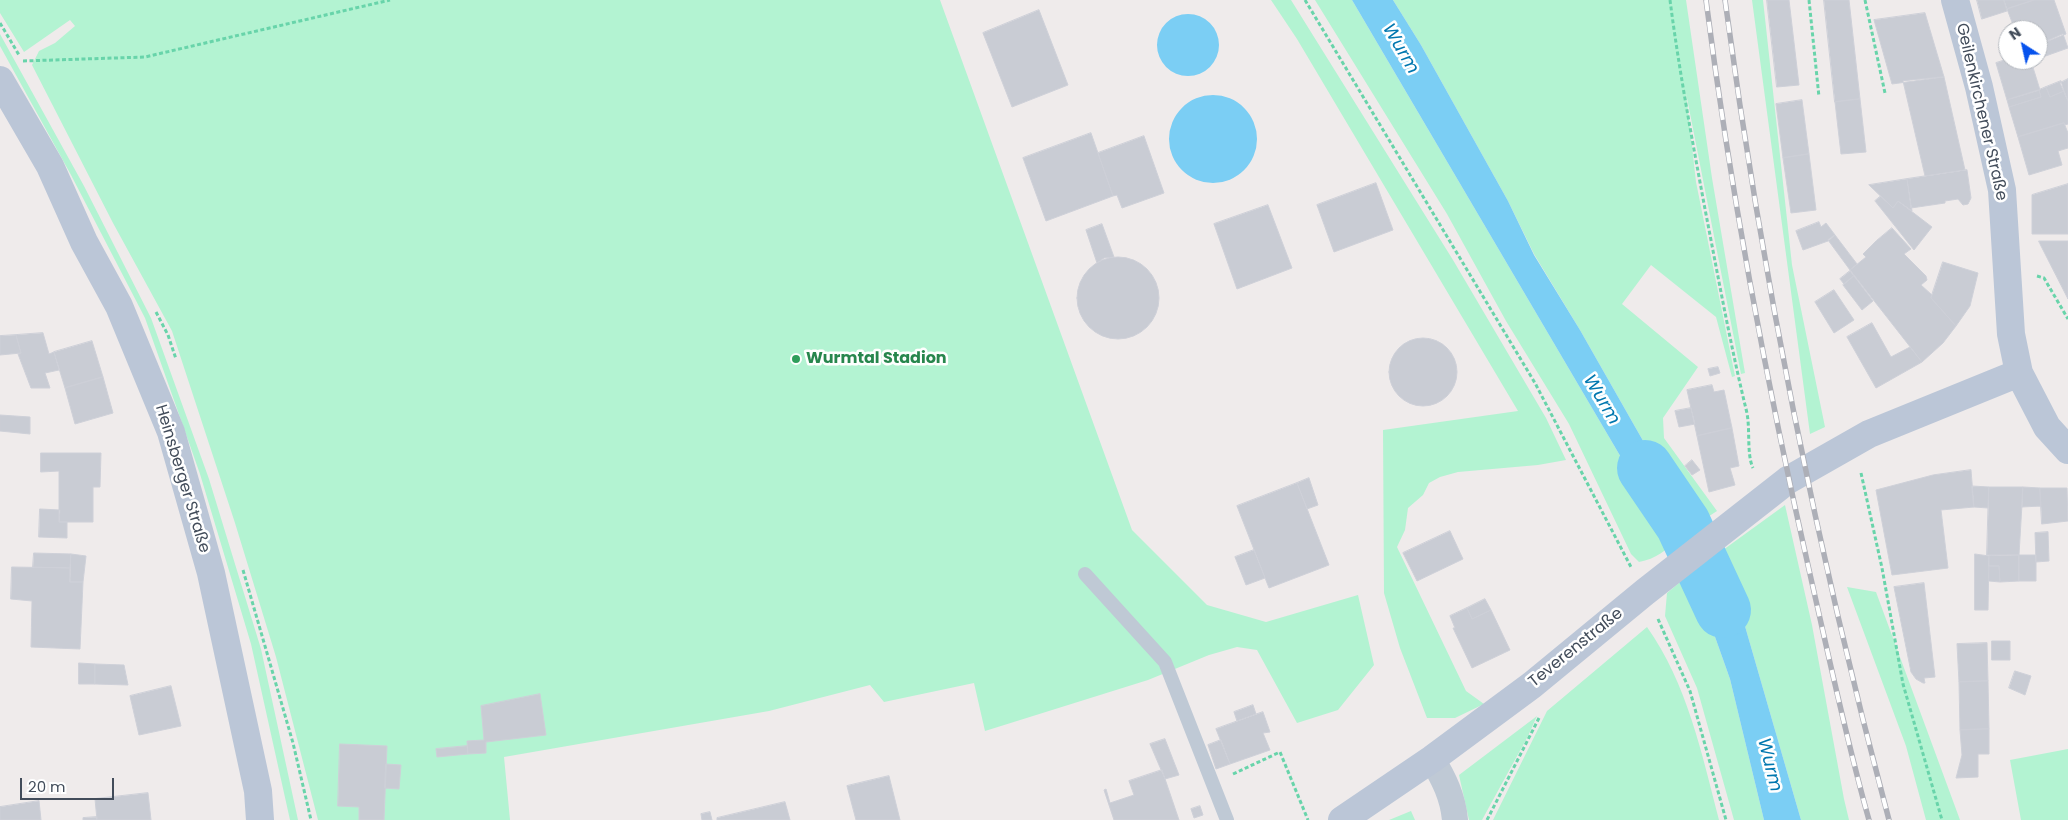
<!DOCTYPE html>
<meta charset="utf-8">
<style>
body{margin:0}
#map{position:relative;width:2068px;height:820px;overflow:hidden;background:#efebeb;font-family:Poppins,sans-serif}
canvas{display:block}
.north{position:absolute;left:1998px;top:20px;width:50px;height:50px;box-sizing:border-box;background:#fff;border:1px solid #b3b7bd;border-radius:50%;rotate:325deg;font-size:14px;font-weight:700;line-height:20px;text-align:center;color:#424c5a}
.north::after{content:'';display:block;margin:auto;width:18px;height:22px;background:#0652ed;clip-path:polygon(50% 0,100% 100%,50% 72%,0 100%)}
.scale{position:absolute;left:20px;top:778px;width:94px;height:22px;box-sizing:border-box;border:2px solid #424c5a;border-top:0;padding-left:6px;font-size:15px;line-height:18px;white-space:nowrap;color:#424c5a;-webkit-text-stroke:4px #fff;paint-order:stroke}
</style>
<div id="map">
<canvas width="2068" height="820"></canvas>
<div class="north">N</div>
<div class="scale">20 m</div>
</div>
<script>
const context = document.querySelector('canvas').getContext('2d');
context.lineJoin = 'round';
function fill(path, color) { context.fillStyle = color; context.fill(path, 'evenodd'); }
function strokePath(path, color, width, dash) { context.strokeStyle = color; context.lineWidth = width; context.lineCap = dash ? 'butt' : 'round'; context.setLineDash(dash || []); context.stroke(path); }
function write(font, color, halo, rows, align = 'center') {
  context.font = font + ' Poppins,sans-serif'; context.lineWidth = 5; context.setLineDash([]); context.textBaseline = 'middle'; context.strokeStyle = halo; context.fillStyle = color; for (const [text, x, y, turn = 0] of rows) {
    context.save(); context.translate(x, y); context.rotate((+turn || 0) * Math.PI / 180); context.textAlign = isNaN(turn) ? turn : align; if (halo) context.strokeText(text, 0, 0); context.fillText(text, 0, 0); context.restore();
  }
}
const green = new Path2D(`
 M0,0H940L1132,530L1207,605L1266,622L1358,595L1374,665L1338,710L1297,723L1257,650L1237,647L1209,655L1148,680L985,731L974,683L884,702L870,685L769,711L504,757L510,820H318L276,657L235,523L172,331L113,223L32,65L39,51L55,43L75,26L70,20L24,52L0,13Z
 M1271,0H1291L1453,260L1546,418L1566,460L1538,465L1458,472L1440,477L1429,483L1423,495L1408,508L1405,530L1397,547L1466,691L1484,704L1455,718H1427L1400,648L1384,593L1383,430L1518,411L1297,39Z
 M1315,0H1352L1632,476L1679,539C1666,550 1656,559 1639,562L1631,554L1569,424L1506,321L1447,214Z
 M1393,0H1686L1712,178L1745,373L1741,374L1686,93L1696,182L1735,376L1732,377L1716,317L1651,265L1622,304L1698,367L1663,418L1664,438L1717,511L1700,522L1646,446L1580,330L1534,254L1508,201L1421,45Z
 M1752,0H1763L1792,265L1825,427L1810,434Z
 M0,34L84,186L151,318L209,479L261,649L298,820H290L251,644L200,474L145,318L71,175L0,46Z
 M1785,505L1812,625L1844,799L1849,820H1801L1723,550Z
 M1692,572L1730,679L1764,820H1734L1697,688L1665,616L1667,593Z
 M1847,587L1876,592L1960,820H1926L1906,746Z
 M1647,627C1687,683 1702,754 1719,820H1493L1547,711Z
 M1537,716L1528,736L1482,820H1469L1459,775Z
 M2068,749V820H2021L2010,760Z
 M1411,811L1415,820H1389Z`);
const water = new Path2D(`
 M1352,0H1393L1421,45L1508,201L1534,255L1580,330L1646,446L1700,522L1679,539L1632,476Z
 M1157 45a31 31 0 1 1 62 0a31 31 0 1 1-62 0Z
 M1169 139a44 44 0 1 1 88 0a44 44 0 1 1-88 0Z
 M1723,550L1801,820H1764L1730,679L1692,572Z`);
const river = new Path2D(`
 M1645,468L1683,524L1723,610`);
const building = new Path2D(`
 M1767,0H1789L1799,85L1777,87Z
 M1824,0H1849L1860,99L1835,102Z
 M1977,0H2004L2007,11L1982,19Z
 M2004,0H2034L2007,9Z
 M2034,0H2054L2066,34L2038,45V30H2015L2007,9Z
 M1039,10L1068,85L1012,107L983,33Z
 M1925,13L1944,77L1892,84L1874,20Z
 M2063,34L2068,48L2040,58L2038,45Z
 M2008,59L2034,60L2031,61L2040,90L2007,100L1996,63Z
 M1944,77L1965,170L1925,176L1903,81Z
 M2068,79V98L2067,99L2060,83Z
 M2061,81L2064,91L2050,97L2046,87Z
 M2046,87L2050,97L2064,91L2068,101V124L2065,125L2064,123L2018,137L2009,107L2041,97L2039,90Z
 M2039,90L2041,97L2009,107L2007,100Z
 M1860,99L1866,152L1841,154L1835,102Z
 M1802,100L1809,154L1783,158L1776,104Z
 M2064,123L2068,133V148L2058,151L2062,165L2029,175L2018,137Z
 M1091,133L1113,196L1046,221L1023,158Z
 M1144,136L1164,193L1122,208L1117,195L1113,196L1098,153Z
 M1809,154L1816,210L1791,213L1783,158Z
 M1967,170L1971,198L1968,204L1963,205L1958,199L1945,201V203L1911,208L1907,179Z
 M1907,179L1912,211L1898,201L1893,208L1869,185Z
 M1376,183L1393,230L1334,252L1317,205Z
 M2068,184V234H2032V195Z
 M1881,196L1893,208L1898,201L1932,227L1914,250L1875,201Z
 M1268,205L1292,268L1237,289L1214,224Z
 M1819,222L1821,227L1826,223L1835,235L1828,241L1803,250L1796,231Z
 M1102,224L1114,257L1104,258L1097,263L1086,230Z
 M1892,228L1911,249L1904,254L1926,276L1927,280L1921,285L1932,295L1931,298L1956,326L1943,343L1922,362L1850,270L1866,257L1863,254L1876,241Z
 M1835,235L1857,264L1850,270L1828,240Z
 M2039,241H2068V299L2040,244Z
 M1077 298a41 41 0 1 1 82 0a41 41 0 1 1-82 0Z
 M1943,262L1978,273L1970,306L1956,326L1931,298Z
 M1850,271L1854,276L1844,284L1840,279Z
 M1854,276L1873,301L1862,310L1843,285Z
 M1834,290L1854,320L1834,333L1815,302Z
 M1872,323L1891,357L1910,347L1922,362L1876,388L1847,337Z
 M43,333L49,354L54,352L59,370L45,373L50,388H31L18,354L21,353L16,335Z
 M16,335L21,353L0,355V336Z
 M1389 372a34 34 0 1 1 68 0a34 34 0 1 1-68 0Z
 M92,341L103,377L65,388L54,352Z
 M1718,367L1720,373L1710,376L1708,369Z
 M103,377L113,413L75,424L65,388Z
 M1712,385L1714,392L1724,390L1732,428L1697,436L1687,390Z
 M1691,408L1695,424L1679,427L1675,411Z
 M0,415L30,417V434L0,431Z
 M1732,428L1739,466L1730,468L1735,485L1709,492L1697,436Z
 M41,453H101L100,487H93V522H59V471L41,472Z
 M1692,460L1700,470L1692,475L1685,466Z
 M1971,470L1974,507L1941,510L1948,568L1892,575L1876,490L1933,475Z
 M1309,478L1318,505L1307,509L1297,483Z
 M1297,483L1329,565L1269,588L1237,506Z
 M1972,486L1989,487L1988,508L1974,507Z
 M1989,487H2023L2019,555H1987Z
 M2023,487L2040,488L2041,506L2022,507Z
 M2040,488H2067L2068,521L2042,524Z
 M40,509L60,510L59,522H67V538L39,537Z
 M1450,531L1463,559L1417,581L1403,553Z
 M2048,532L2049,561L2036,562L2035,533Z
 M1254,550L1265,578L1246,585L1235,557Z
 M34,553L71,554L70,568L33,567Z
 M71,554L86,556L83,582H70Z
 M1975,554L1989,556L1988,610H1975Z
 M2019,555H2036V581H2019Z
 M2019,555V581L2000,582L1999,566H1989V556Z
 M1989,566H1999L2000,582L1989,581Z
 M12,567L70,568V582H83L80,649L31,647L32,601L11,599Z
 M1924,583L1935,677L1924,678L1925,683H1923L1916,679L1911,672L1894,587Z
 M1485,599L1491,610L1472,619L1467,608Z
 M1467,608L1472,619L1491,610L1510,650L1472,668L1453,628H1455L1450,616Z
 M1992,641H2010V660H1992Z
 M1987,643L1988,681L1959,682L1957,644Z
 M79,663L95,664V684H79Z
 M95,664L124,665L128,685L95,684Z
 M2015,671L2031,676L2025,695L2009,688Z
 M1988,681L1989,729L1960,730L1959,682Z
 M171,686L181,726L139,735L130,696Z
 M540,694L546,735L486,742V753L468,754L467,741L484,740L481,706Z
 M1253,705L1256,714L1237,721L1234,712Z
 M1263,712L1270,732L1263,733L1270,750L1230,764L1216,729Z
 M1989,729V754H1978V777L1956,778L1962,755L1960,730Z
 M1165,739L1179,775L1165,779L1150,744Z
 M1221,740L1230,764L1216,769L1208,745Z
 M340,744L387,746L384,820H359V807L338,806Z
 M467,746L468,754L437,757L436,749Z
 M386,764L401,765L399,789L385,788Z
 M1162,770L1179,820H1114L1104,790L1106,789L1110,803L1134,795L1129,781Z
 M889,776L900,820H856L847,786Z
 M148,793L151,820H97L95,799Z
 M39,801L41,820H0V807Z
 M785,802L790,820H717V818Z
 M1200,806L1203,815L1194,818L1191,809Z
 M710,812L712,820H702L701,814Z
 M97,817V820H83V818Z`);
const path = new Path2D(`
 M1305,0L1535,383L1631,567
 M1670,0C1679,70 1692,139 1705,209C1718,276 1730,343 1746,409C1751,427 1746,453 1753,468
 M1809,0L1819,97
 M1865,0L1885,93
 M0,23L19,55
 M23,61L145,57L390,0
 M2037,276L2044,278L2068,319
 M156,312L168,335L176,359
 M1861,473L1882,568L1903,684L1942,820
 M243,570L293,743L311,820
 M1658,619L1690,691L1726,820
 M1233,774L1280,752L1308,820
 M1487,820L1539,718`);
const lane = new Path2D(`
 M1085,574L1165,662L1227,820`);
const street = new Path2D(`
 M1432,759C1444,779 1453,797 1455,820`);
const secondary = new Path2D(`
 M1955,0L1979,87L2002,190L2011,334L2019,373L2047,427L2068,450
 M0,80L50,166L84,242L119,306L171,432L211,573L258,791L260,820
 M1342,820L1432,759L1532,685L1645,592L1788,480L1869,434L2019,373`);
const rail = new Path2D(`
 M1706,0C1731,196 1768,391 1812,583C1830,662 1847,742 1869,820
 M1725,0C1762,276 1817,551 1889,820`);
const markers = [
 [796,359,5,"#2e9e5b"]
];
const streetNames = [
 ["Geilenkirchener Straße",1981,112,77],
 ["Heinsberger Straße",182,479,73],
 ["Teverenstraße",1576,648,-39]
];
const leisureNames = [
 ["Wurmtal Stadion",806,359]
];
const waterNames = [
 ["Wurm",1400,49,60],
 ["Wurm",1601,400,59],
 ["Wurm",1769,765,76]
];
fill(green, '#b3f3d2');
fill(water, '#7bcef4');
strokePath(river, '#7bcef4', 56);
fill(building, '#c9ccd4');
strokePath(building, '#ced0d8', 1);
strokePath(path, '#68d4aa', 3, [4, 2.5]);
strokePath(lane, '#bfc9d5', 14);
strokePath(street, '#bfc9d5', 26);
strokePath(secondary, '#bbc6d7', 28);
strokePath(rail, '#adafb7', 5.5);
strokePath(rail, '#fff', 4, [11]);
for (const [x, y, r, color] of markers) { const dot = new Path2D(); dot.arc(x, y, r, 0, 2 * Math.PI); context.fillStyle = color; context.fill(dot); strokePath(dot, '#fff', 2); }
write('16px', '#424c5a', '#fff', streetNames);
write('bold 16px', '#27864d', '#fff', leisureNames, 'left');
write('italic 18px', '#0077af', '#fff', waterNames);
</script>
